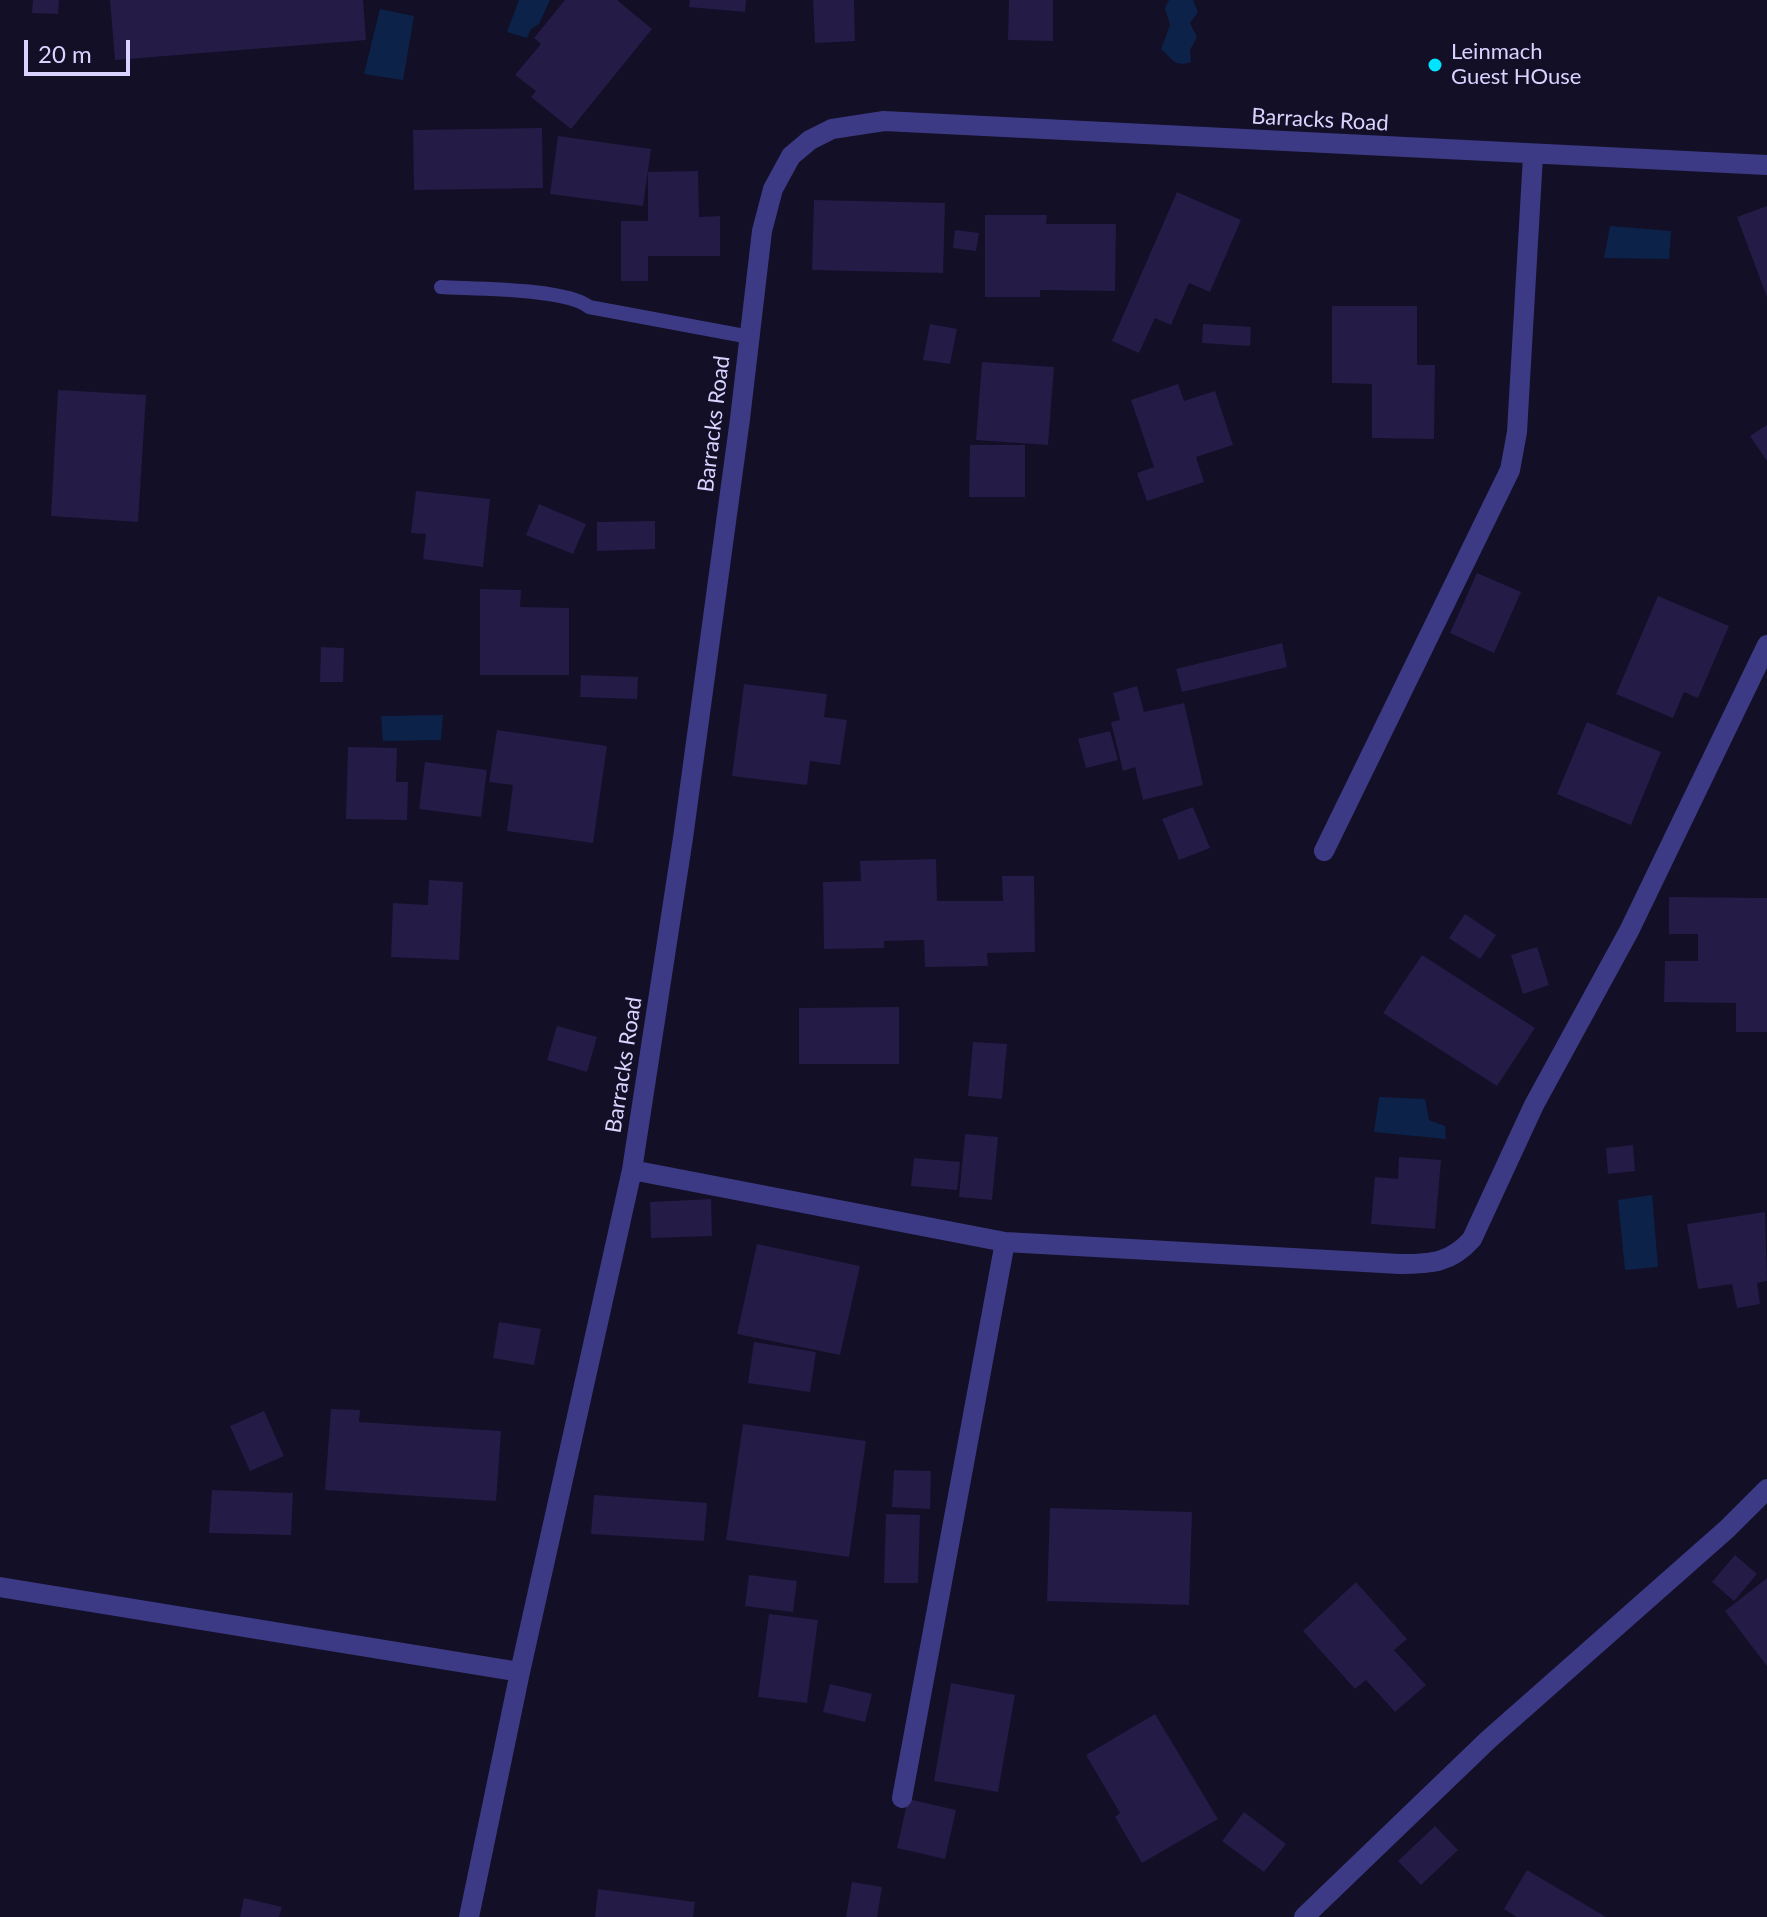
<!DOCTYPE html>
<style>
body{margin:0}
#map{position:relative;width:1767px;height:1917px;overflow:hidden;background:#130f26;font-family:Lato,sans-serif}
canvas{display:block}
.scale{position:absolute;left:24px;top:40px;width:106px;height:36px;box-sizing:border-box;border:4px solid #d9d4ff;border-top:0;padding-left:10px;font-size:24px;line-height:28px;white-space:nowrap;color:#d9d4ff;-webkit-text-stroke:6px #130f26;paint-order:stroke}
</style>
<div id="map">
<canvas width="1767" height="1917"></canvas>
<div class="scale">20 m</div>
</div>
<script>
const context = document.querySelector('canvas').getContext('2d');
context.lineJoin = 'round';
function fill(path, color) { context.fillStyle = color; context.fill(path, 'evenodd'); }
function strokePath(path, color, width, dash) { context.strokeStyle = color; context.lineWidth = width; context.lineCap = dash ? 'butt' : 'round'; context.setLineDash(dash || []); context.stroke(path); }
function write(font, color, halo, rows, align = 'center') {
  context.font = font + ' Lato,sans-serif'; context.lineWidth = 6; context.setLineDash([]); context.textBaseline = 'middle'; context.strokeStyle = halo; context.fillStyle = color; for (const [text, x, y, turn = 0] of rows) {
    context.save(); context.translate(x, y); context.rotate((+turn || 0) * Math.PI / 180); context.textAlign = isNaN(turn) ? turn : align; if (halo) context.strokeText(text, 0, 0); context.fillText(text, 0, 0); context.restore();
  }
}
const water = new Path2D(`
 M519,0H550L539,24L531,29L527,38L507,32Z
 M1169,0H1193L1198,12L1190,23L1197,37L1190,50L1191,62C1174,68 1172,58 1161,49L1170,25L1165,8Z
 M380,9L414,16L403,80L364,74Z
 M1610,226L1671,231L1669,259L1604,258Z
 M443,715L441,740L383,741L381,716Z
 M1379,1097L1425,1099L1429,1120L1445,1126L1446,1139L1374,1132Z
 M1652,1195L1658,1267L1625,1270L1618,1200Z`);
const building = new Path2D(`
 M33,0H59L58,14L32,13Z
 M110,0H363L366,40L115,60Z
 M565,0H617L652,29L571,129L531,97L536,91L515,75L541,44L534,38Z
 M690,0H746L745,12L689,7Z
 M813,0H854L855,41L815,43Z
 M1009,0H1053V41L1008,40Z
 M542,128L543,188L414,190L413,130Z
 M558,136L651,149L643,206L550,194Z
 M698,171L699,217L720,216V256H648V281H621V221H648V172Z
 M1177,192L1241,220L1210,292L1189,283L1171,325L1155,318L1139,353L1112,341Z
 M814,200L945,203L943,273L812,270Z
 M1767,206V297L1737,217Z
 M985,215H1047L1046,224H1116L1115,291L1040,290V297H985Z
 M955,230L979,233L976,251L953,248Z
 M1332,306H1417V365H1435L1434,439L1372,438V384L1332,383Z
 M930,324L957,329L950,364L923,360Z
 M1203,324L1251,327L1250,346L1202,343Z
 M982,362L1054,367L1048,445L976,440Z
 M1178,384L1184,401L1215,391L1233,445L1196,457L1204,482L1147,501L1137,473L1154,467L1131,400Z
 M58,390L146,395L138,522L51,516Z
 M1767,425V461L1750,436Z
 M970,445H1025V497H969Z
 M416,491L490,499L483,567L423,559L426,534L411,533Z
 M539,504L586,524L573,554L526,535Z
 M655,521V549L597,551V522Z
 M1477,573L1521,592L1494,653L1450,633Z
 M480,589L521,590L520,607L569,608V675H480Z
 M1658,596L1729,626L1698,698L1684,692L1673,718L1616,694Z
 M1282,643L1287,667L1182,692L1176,669Z
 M321,647L344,648L343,682H320Z
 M581,675L638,677L637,699L580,697Z
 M744,684L827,694L824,717L847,720L840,765L810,761L807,785L732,776Z
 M1137,686L1144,712L1184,703L1203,785L1143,800L1135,767L1123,771L1111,722L1120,720L1113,693Z
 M1587,722L1661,752L1631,825L1557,794Z
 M497,730L607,746L593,843L507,831L513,785L489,782Z
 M1110,731L1118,760L1086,768L1078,739Z
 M348,747L397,748L396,782H408L407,820L346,819Z
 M425,762L487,770L481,817L419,809Z
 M1193,807L1210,848L1179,860L1162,819Z
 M936,859L937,901H1003L1002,876H1034L1035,952L987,953L988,966L925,967L924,940L884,941V948L824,949L823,882L861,881L860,861Z
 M429,880L463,882L459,960L391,957L393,903L428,905Z
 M1669,897L1767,898V1032H1736V1003L1664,1002L1665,961H1698V934H1669Z
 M1465,914L1496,935L1480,959L1449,938Z
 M1537,947L1549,985L1523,994L1511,955Z
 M1422,955L1535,1028L1497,1086L1383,1013Z
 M899,1007V1064H799V1008Z
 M557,1026L597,1037L587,1072L547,1060Z
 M973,1042L1007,1044L1002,1099L968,1096Z
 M965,1134L998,1137L992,1200L959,1197Z
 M1633,1145L1635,1171L1608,1174L1606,1148Z
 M1399,1157L1441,1160L1435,1229L1371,1224L1375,1177L1398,1179Z
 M914,1158L960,1162L957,1190L911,1186Z
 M711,1199L712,1236L651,1238L650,1202Z
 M1765,1212L1767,1281L1757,1283L1760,1304L1737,1308L1732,1284L1698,1289L1687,1224Z
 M757,1244L860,1266L840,1355L737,1334Z
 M499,1322L541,1329L534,1365L493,1358Z
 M754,1342L816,1352L810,1392L748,1383Z
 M331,1409L360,1410L359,1422L501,1431L496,1501L325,1490Z
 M264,1411L284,1456L250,1471L230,1426Z
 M743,1424L866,1441L849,1557L726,1540Z
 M894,1470L931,1471L930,1509L892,1507Z
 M212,1490L293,1493L291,1535L209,1533Z
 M594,1495L707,1503L704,1541L591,1534Z
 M1050,1508L1192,1512L1189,1605L1047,1601Z
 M886,1514L920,1515L918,1583H884Z
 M1735,1555L1757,1574L1734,1601L1712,1582Z
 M749,1575L797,1581L793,1612L745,1606Z
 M1767,1578V1666L1725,1611Z
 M1356,1582L1407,1639L1394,1650L1426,1685L1395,1712L1366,1680L1355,1689L1303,1631Z
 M769,1614L818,1620L807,1703L758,1697Z
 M951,1683L1015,1695L998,1792L934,1781Z
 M830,1684L872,1694L865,1722L823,1712Z
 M1155,1714L1218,1819L1142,1863L1115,1817L1120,1813L1086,1755Z
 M908,1799L956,1810L945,1859L897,1848Z
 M1244,1812L1286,1844L1264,1872L1222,1841Z
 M1435,1826L1458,1850L1421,1885L1398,1861Z
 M1527,1870L1606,1917H1517L1504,1909Z
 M852,1882L882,1887L877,1917H846Z
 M598,1889L695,1902L693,1917H595Z
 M244,1898L282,1907L279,1917H240Z`);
const service = new Path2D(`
 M441,287C473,289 567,288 589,307L750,337`);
const minor = new Path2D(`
 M1324,851L1510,470L1517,432L1533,156
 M632,1170L1005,1242L1400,1264C1431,1264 1451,1263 1472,1239L1534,1105L1629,931L1767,645
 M0,1587L520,1672L469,1917
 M520,1672L632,1170L683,838L740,419L762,231L773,189L791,156L810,140L832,129L884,121L1767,165
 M902,1798L1005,1242
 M1304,1917L1488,1740L1727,1529L1767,1489`);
const markers = [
 [1435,65,8,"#00e5ff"]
];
const poiNames = [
 ["Leinmach",1451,52],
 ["Guest HOuse",1451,77]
];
const streetNames = [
 ["Barracks Road",1320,120,3],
 ["Barracks Road",714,424,-83],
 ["Barracks Road",624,1065,-81]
];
fill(water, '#0c2248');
fill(building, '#241b47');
strokePath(service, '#3d3a85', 14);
strokePath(minor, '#3d3a85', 20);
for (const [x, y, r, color] of markers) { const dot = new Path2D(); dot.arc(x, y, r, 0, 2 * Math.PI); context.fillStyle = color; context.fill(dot); strokePath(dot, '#130f26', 3); }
write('22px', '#d9d4ff', '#130f26', poiNames, 'left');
write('22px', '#d9d4ff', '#130f26', streetNames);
</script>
